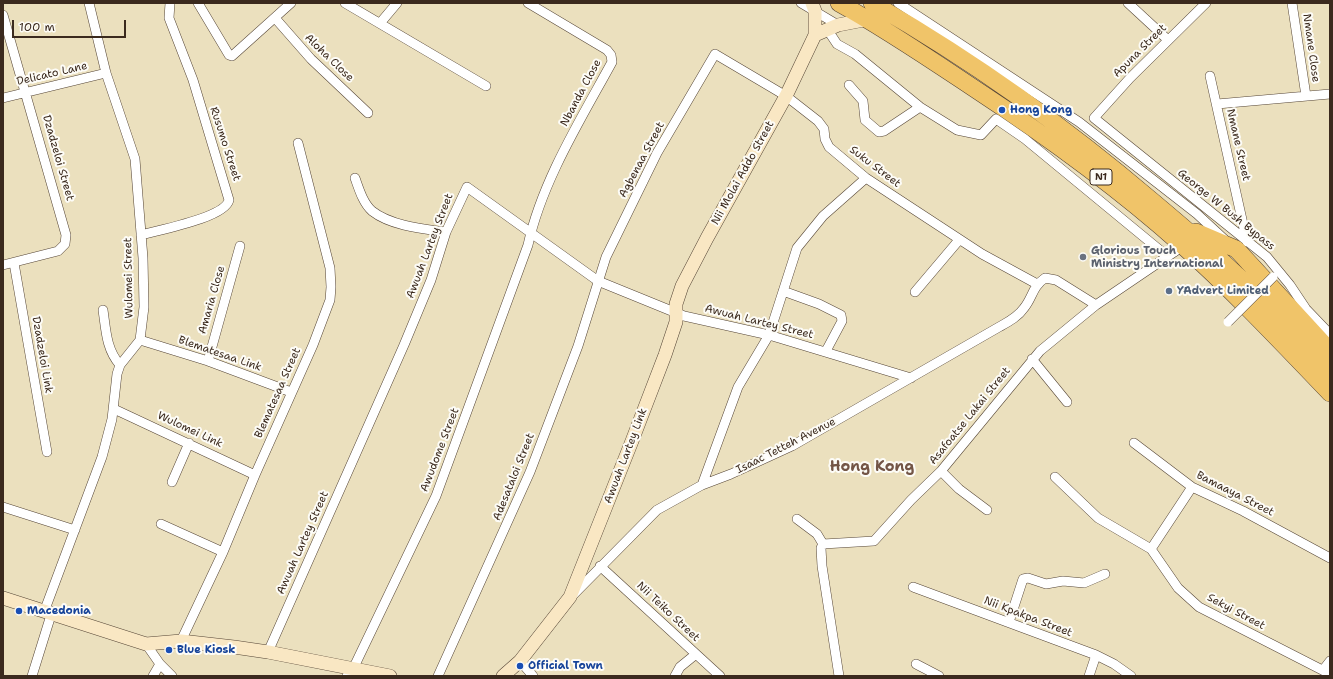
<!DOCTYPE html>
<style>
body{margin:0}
#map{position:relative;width:1333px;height:679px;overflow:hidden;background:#ebe0be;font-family:"Shantell Sans",sans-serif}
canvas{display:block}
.frame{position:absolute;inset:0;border:4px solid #3b2a1e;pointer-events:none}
.scale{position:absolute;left:12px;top:20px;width:114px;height:18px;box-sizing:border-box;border:2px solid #3b2a1e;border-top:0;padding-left:5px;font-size:12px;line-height:14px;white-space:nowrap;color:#3b2a1e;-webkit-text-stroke:3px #fdfcf7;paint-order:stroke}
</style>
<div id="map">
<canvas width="1333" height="679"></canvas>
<div class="frame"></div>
<div class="scale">100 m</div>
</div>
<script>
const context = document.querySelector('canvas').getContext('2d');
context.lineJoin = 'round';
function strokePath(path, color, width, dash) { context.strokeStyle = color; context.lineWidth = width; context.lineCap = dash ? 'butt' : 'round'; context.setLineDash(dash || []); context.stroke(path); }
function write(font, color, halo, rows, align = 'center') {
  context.font = font + ' "Shantell Sans",sans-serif'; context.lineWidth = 4; context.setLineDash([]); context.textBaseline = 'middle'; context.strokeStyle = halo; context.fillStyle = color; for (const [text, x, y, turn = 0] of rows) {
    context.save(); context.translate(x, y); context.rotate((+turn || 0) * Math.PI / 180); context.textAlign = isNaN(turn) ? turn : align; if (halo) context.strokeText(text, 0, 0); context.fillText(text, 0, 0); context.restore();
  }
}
const street = new Path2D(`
 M198,3L229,55L232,56L291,3
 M345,3L486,86
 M801,3L838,25
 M898,3L1079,122L1197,214L1224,239
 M1128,3L1168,40
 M1206,3L1130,78L1094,118L1267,257L1290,285L1306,309L1330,334
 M1292,3L1306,96
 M3,15L66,235L65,244L58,251L3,265
 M275,18L311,59L368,113
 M381,22L397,3
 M827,29L837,44L855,54L920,107L957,130L981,135L996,119L1025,139L1167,256
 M1210,76L1247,242
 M849,85L863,101L865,120L879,132L884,131L920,107
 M3,98L106,73
 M1217,104L1330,94
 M355,178C359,189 363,203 372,211C391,226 424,229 446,232
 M141,235C158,230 225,218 229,200L193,80L169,18L170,3
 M14,263L47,452
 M783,291L819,304L841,315L842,321L826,351
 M915,292L959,240
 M103,310C106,330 106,349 120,365
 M140,340L208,361L291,392
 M1032,359L1067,402
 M208,361L240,246
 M114,409L255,475
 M1134,443L1192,487L1243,511L1330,558
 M941,471L959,489L987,510
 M1055,477L1098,518L1151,549L1178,588L1199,607L1330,674
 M172,482L189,443
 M702,485L738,387L769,335L797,248L823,216L866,178
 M3,507L75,530
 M797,519L817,534L823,544
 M161,524L223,552
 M823,544L874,541L911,500L941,471L1040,351L1096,305L1183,246
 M823,544L821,548L822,566L839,676
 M1151,549L1192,487
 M600,566L720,676
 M913,587L1096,655L1114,664L1131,676
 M574,594L657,510L702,485L731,474L792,446L999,327C1008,322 1018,317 1024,308C1033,297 1032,287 1045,278L1056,280L1096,305
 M44,612L102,457L112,419L117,374L120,365L140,340L144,307L143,258L135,159L106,73L89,3
 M1009,622L1023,579L1028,578L1046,584L1063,581L1084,583L1105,574
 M181,641L223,552L255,475L313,345L330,300L331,287L330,268L298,143
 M146,644L160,664L172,676
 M268,652L404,345L431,280L446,232L467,187L598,281L684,316L769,335L911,378
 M520,661L533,676
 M916,664L939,676
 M1323,670L1330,661
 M32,676L51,615
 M153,676L160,664
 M347,676L353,669L436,496L528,245C542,181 581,119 612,62L611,55L607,50L528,3
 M438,676L530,472L578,346L606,257L657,153L715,54L786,96L818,121L824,129L825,139L829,147L866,178L982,254L1037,284
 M675,676L680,667L696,654
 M1089,676L1096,655`);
const secondary = new Path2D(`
 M815,35L838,25L869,19
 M3,598L146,644L181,641L234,647L268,652L390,676
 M503,676L520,661L570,597L632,441L665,355L676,322V304L682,286L707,238L786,96L815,35V11L812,3`);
const highway = new Path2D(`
 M839,3C886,29 930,59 975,89C1048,137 1117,187 1182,245C1234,292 1282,343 1330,393
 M872,3C971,60 1064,126 1151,200C1182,226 1213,252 1242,280C1272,310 1301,342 1330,372
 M1196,232L1236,249L1240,253L1330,351`);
const streetBridge = new Path2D(`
 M1228,322L1273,277`);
const markers = [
 [1002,110,4,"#1a4fb4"],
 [1083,257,4,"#6b7280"],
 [1169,291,4,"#5c6f8a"],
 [19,611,4,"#1a4fb4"],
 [169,650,4,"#1a4fb4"],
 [520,666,4,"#1a4fb4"]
];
const shields = [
 [1101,177,22]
];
const shieldNames = [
 ["N1",1101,177]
];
const streetNames = [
 ["Nmane Close",1311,48,82],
 ["Apuna Street",1140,51,-45],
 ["Aloha Close",329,58,44],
 ["Delicato Lane",52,74,-13],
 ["Nbanda Close",581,93,-62],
 ["Rusumo Street",225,144,72],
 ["Nmane Street",1238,145,77],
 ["Dzadzeloi Street",58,158,74],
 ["Agbenaa Street",642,160,-62],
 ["Suku Street",875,167,37],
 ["Nii Molai Addo Street",743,173,-61],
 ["George W Bush Bypass",1226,210,39],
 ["Awuah Lartey Street",430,246,-69],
 ["Wulomei Street",129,278,-91],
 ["Amaria Close",212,300,-74],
 ["Awuah Lartey Street",759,322,14],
 ["Blematesaa Link",220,354,19],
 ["Dzadzeloi Link",42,355,80],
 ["Blematesaa Street",278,393,-66],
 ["Asafoatse Lakai Street",970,416,-51],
 ["Wulomei Link",190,430,25],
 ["Isaac Tetteh Avenue",786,446,-27],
 ["Awudome Street",440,450,-69],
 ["Awuah Lartey Link",626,456,-69],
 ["Adesataloi Street",514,477,-68],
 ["Bamaaya Street",1235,494,27],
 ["Awuah Lartey Street",303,543,-66],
 ["Nii Teiko Street",668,612,43],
 ["Sekyi Street",1236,612,28],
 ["Nii Kpakpa Street",1028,617,21]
];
const transitNames = [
 ["Hong Kong",1010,110],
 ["Macedonia",27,611],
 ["Blue Kiosk",177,650],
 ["Official Town",528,666]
];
const worshipNames = [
 ["Glorious Touch",1091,251],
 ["Ministry International",1091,264]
];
const serviceNames = [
 ["YAdvert Limited",1177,291]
];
const districtNames = [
 ["Hong Kong",872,467]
];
strokePath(street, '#554536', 10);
strokePath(secondary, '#554536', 14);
strokePath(highway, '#554536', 18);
strokePath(street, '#fff', 9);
strokePath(secondary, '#f9e7c3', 13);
strokePath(highway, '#f0c469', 17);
strokePath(streetBridge, '#554536', 10, []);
strokePath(streetBridge, '#fff', 9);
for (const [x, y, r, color] of markers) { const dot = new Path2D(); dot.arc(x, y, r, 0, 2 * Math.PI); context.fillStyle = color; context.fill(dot); strokePath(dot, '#fdfcf7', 1.5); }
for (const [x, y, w] of shields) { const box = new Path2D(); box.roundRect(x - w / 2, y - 8, w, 16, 3); context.fillStyle = '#fdfcf7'; context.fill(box); strokePath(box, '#3b2a1e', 1); }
write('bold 10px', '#3b2a1e', null, shieldNames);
write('11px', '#3b2a1e', '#fdfcf7', streetNames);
write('bold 11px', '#164399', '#fdfcf7', transitNames, 'left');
write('bold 11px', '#5b616d', '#fdfcf7', worshipNames, 'left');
write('bold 11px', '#4e5e75', '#fdfcf7', serviceNames, 'left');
write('bold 15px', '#735546', '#fdfcf7', districtNames);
</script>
